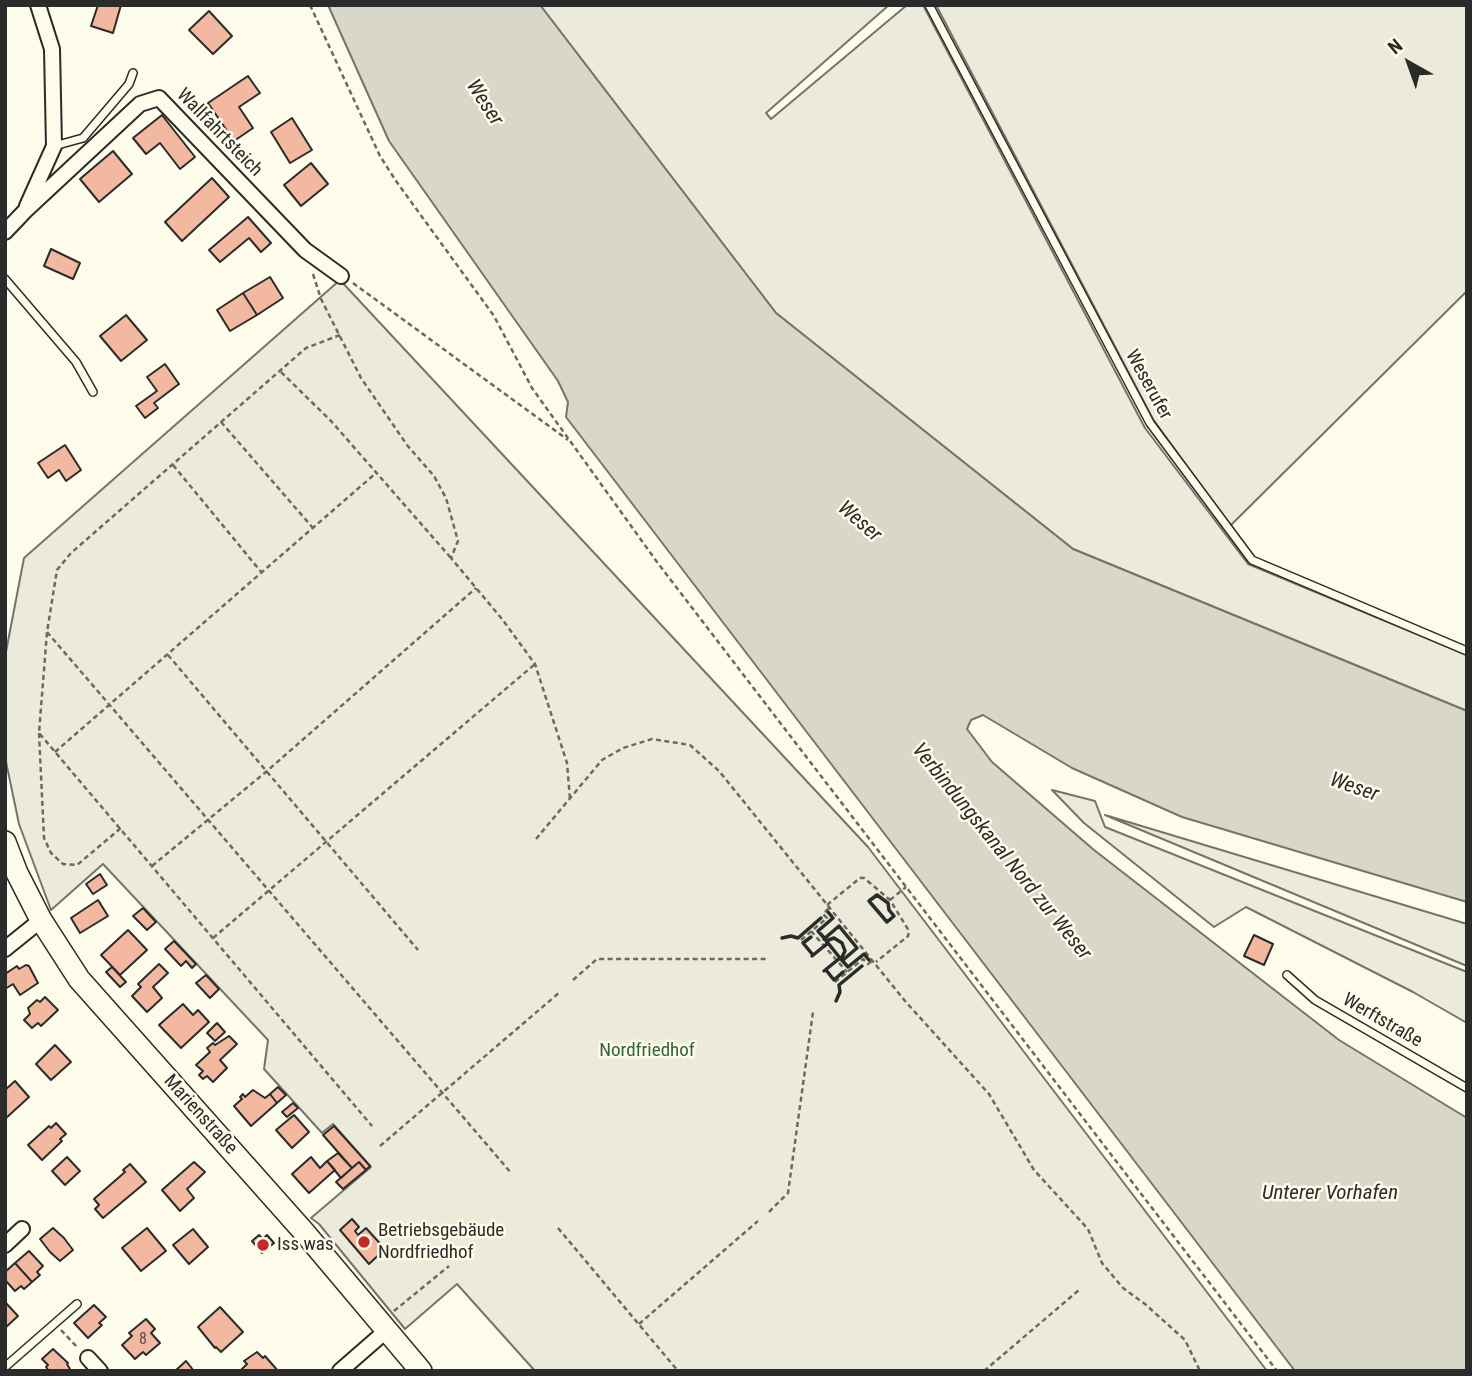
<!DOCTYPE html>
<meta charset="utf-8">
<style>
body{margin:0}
#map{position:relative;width:1472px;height:1376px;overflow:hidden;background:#fdfbea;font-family:"Roboto Condensed",sans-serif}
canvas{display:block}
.frame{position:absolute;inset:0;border:7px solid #2b2b2b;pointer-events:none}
.north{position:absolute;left:1374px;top:28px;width:70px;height:70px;-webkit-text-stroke:5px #fdfbea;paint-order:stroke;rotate:320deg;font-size:19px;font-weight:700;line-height:28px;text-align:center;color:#2b2b2b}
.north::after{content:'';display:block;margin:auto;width:24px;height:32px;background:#2b2b2b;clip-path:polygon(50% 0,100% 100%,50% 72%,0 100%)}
</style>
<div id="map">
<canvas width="1472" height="1376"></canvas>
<div class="frame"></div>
<div class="north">N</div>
</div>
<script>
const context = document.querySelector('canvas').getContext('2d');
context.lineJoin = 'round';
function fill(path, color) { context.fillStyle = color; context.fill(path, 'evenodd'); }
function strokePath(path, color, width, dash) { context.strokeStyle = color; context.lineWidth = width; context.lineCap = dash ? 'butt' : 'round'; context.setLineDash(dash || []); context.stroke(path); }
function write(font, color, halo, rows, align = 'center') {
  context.font = font + ' "Roboto Condensed",sans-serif'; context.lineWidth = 5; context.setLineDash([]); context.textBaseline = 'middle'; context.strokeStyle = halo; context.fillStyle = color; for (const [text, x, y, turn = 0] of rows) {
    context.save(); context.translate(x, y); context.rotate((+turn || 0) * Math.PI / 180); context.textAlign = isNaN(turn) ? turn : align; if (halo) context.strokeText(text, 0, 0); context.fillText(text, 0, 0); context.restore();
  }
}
const green = new Path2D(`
 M540,5H889L766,113L771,119L907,5H923L1145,428L1248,564L1467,655V711L1073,549L776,313Z
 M936,5H1467V291L1230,526L1153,419Z
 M340,280L868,847L1267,1371H535L457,1284L405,1329L319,1224L311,1218L371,1167L333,1124L322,1133L264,1069L268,1040L103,864L51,910L19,824L5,757V657L24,558Z
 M1052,790L1095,801L1105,827L1467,972V1023L1413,992L1246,907L1214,927L1084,823Z
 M1105,815L1467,924V966Z`);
const water = new Path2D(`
 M328,5H540L776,313L1073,549L1467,711V902L1182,817L1072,768L983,715L971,720L967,729L992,762L1094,850L1339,1040L1467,1118V1371H1295L566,417L568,402L558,381L389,141Z`);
const building = new Path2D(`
 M98,5H121L113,33L91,26Z
 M209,11L232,36L213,54L189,30Z
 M248,76L260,93L239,107L253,128L234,141L208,103Z
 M162,115L195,157L180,169L160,143L146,154L133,138Z
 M292,118L312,150L290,163L271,132Z
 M113,151L132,174L99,202L80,179Z
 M311,163L328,184L301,206L284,185Z
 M212,178L229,197L182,241L165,222Z
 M248,217L271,243L261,252L249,238L220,262L209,250Z
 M51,249L80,263L73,279L44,266Z
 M270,277L283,298L257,315L243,293Z
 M243,293L257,315L230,331L217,310Z
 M126,315L147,340L121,361L100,336Z
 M165,364L179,384L154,403L158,408L145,418L136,406L157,391L147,377Z
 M65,445L81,470L66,481L59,470L48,478L38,463Z
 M100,874L107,885L93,894L86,884Z
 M98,900L108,916L80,933L71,918Z
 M143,908L156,922L147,930L133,916Z
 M128,930L147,950L120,975L101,955Z
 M1254,935L1273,944L1264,965L1244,956Z
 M174,941L196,964L192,968L186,961L181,966L165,949Z
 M159,964L168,973L153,987L162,998L147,1012L132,996L141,987L138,984Z
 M26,965L29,966L38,983L20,995L13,984L5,989V974L17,966L19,969Z
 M112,967L126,982L120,987L106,972Z
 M206,975L219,989L210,998L196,983Z
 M45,997L58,1010L41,1026L38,1023L32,1028L24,1020L30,1014L28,1008L37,1000L40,1002Z
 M183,1004L193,1015L198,1010L209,1022L181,1048L159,1025Z
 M217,1023L225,1032L215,1041L207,1033Z
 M229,1036L237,1044L220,1060L227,1068L213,1082L207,1076L203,1079L199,1075L203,1071L196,1065L210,1052L207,1048L213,1043L215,1045Z
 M55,1045L71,1062L51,1080L36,1064Z
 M15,1081L29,1097L5,1119V1090Z
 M278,1087L286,1095L277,1103L270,1094Z
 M253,1090L265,1098L270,1094L277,1103L251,1126L234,1106L242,1099L240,1097L243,1094L245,1097Z
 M293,1103L298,1108L287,1117L282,1112Z
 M294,1115L309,1132L292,1148L276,1130Z
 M56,1123L66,1134L60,1139L62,1141L42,1160L28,1145L49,1126L51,1128Z
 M334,1126L370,1166L366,1170L359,1162L352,1168L323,1135Z
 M338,1153L352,1168L341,1178L327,1161Z
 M67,1157L80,1171L65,1185L52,1171Z
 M311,1157L320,1168L327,1161L335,1170L309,1193L292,1174Z
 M194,1162L205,1172L187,1189L194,1198L180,1211L162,1190Z
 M359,1162L366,1170L343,1189L336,1182Z
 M130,1164L146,1182L103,1218L95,1209L99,1205L94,1199L125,1172L123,1170Z
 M352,1219L359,1227L355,1231L358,1235L366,1228L385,1249L369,1264L340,1230Z
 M53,1228L64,1238L73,1250L60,1261L50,1252L40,1239Z
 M147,1228L166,1251L141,1271L122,1248Z
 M193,1229L208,1247L189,1264L173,1245Z
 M259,1235L263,1239L267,1235L274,1243L262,1253L252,1241Z
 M29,1251L43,1266L37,1272L40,1275L32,1282L15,1263Z
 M15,1263L32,1282L24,1289L21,1286L15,1291L5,1280V1272Z
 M5,1302L18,1316L5,1328Z
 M94,1305L106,1317L99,1323L102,1325L88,1338L74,1323Z
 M220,1307L243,1332L221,1352L216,1347L215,1348L198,1327Z
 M146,1319L155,1329L151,1333L160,1343L146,1355L143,1352L135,1359L122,1345L132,1336L129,1333Z
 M53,1349L68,1363L67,1364L71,1371H49L46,1367L48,1365L42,1359Z
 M257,1352L263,1358L265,1356L278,1371H240L247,1364L244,1361Z
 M186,1361L194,1371H175Z`);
const path = new Path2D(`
 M310,5L380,156L396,181L494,316L532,388L657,562L1277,1371
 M313,274L321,299L361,378L407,445L434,476L446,498L458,541L451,558L502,619L535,664L567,763L570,799
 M353,283L568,440
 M340,335L306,348L71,553L57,570L47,632L39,733L372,1126
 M281,372L331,421L451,558
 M221,422L313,528
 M173,465L262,573
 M47,632L512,1174
 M168,655L418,950
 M39,733L44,838L51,853L63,864L77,865L121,828
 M55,752L376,473
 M536,839L602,760L623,748L652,739L690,745L719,771L905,1001L989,1094L1034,1170L1088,1229L1102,1263L1123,1288L1145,1304L1185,1340L1200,1371
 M152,866L267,771L476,588
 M890,900L906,887
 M827,905L860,878H864L890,900L909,931L908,936L876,962
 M811,931L847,972
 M213,938L535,664
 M801,940L827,918L823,914L829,908
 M573,980L597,959H768
 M835,982L863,959L868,964L872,961
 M380,1146L560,992
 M769,1212L788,1193L813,1012
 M558,1228L678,1371
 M394,1311L449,1266
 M639,1324L758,1221
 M61,1330L78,1348
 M984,1371L1079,1290`);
const lane = new Path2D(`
 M929,5L1150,423L1252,560L1467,651
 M54,146L83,138L129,84L133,73
 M5,279L76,362L93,392
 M1287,975L1315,1000L1467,1088
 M5,1367L77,1304`);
const street = new Path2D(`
 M27,206L54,146L52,49L38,5
 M5,232L25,211L140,104L159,98L305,250L341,276
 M5,949L41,920
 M5,1245L22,1229
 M88,1358L100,1371
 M340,1371L387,1330`);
const primary = new Path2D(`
 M5,842L17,873L41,920L79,979L304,1232L421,1371`);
const wall = new Path2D(`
 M877,895L888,903L889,910L894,916L887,922L869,901Z
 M811,937L803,943L813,955
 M782,938L791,936L798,938L821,918
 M824,939L839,926L857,948L843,960
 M826,940L818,931L833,918L828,912
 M826,941L834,938L842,943L845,951L841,959
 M812,956L828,943L840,958L824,971
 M840,958L848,967L864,954L869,960
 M826,970L834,980L843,972
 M836,1001L840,992L839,985L862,966`);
const markers = [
 [364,1242,7,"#c62828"],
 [263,1245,7,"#c62828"]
];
const numberNames = [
 ["8",143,1340]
];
const streetNames = [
 ["Wallfahrtsteich",219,133,46],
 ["Weserufer",1148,385,61],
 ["Werftstraße",1382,1021,30],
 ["Marienstraße",200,1115,48]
];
const parkNames = [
 ["Nordfriedhof",647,1051]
];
const poiNames = [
 ["Betriebsgebäude",378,1231],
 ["Nordfriedhof",378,1253],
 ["Iss was",277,1245]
];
const waterNames = [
 ["Weser",484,103,57],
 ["Weser",859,522,41],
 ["Weser",1354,788,19],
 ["Verbindungskanal Nord zur Weser",1001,852,51],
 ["Unterer Vorhafen",1330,1194]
];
fill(green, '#ecebdb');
strokePath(green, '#74746e', 2);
fill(water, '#d8d7c9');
strokePath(water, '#74746e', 2);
fill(building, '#f2b8a0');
strokePath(building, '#2b2b2b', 2);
strokePath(lane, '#2b2b2b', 10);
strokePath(street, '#2b2b2b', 18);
strokePath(primary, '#2b2b2b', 24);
strokePath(path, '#6a6964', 2.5, [5, 3.5]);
strokePath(lane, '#fdfbea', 7);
strokePath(street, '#fdfbea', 14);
strokePath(primary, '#fdfbea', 21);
strokePath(wall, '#2b2b2b', 3.5);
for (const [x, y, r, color] of markers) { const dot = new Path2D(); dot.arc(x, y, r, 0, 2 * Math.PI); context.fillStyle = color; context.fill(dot); strokePath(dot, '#fdfbea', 2.5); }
write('16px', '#5d4e48', null, numberNames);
write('19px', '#2b2b2b', '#fdfbea', streetNames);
write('19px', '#34623c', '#fdfbea', parkNames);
write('19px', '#2b2b2b', '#fdfbea', poiNames, 'left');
write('italic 21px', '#2b2b2b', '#fdfbea', waterNames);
</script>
